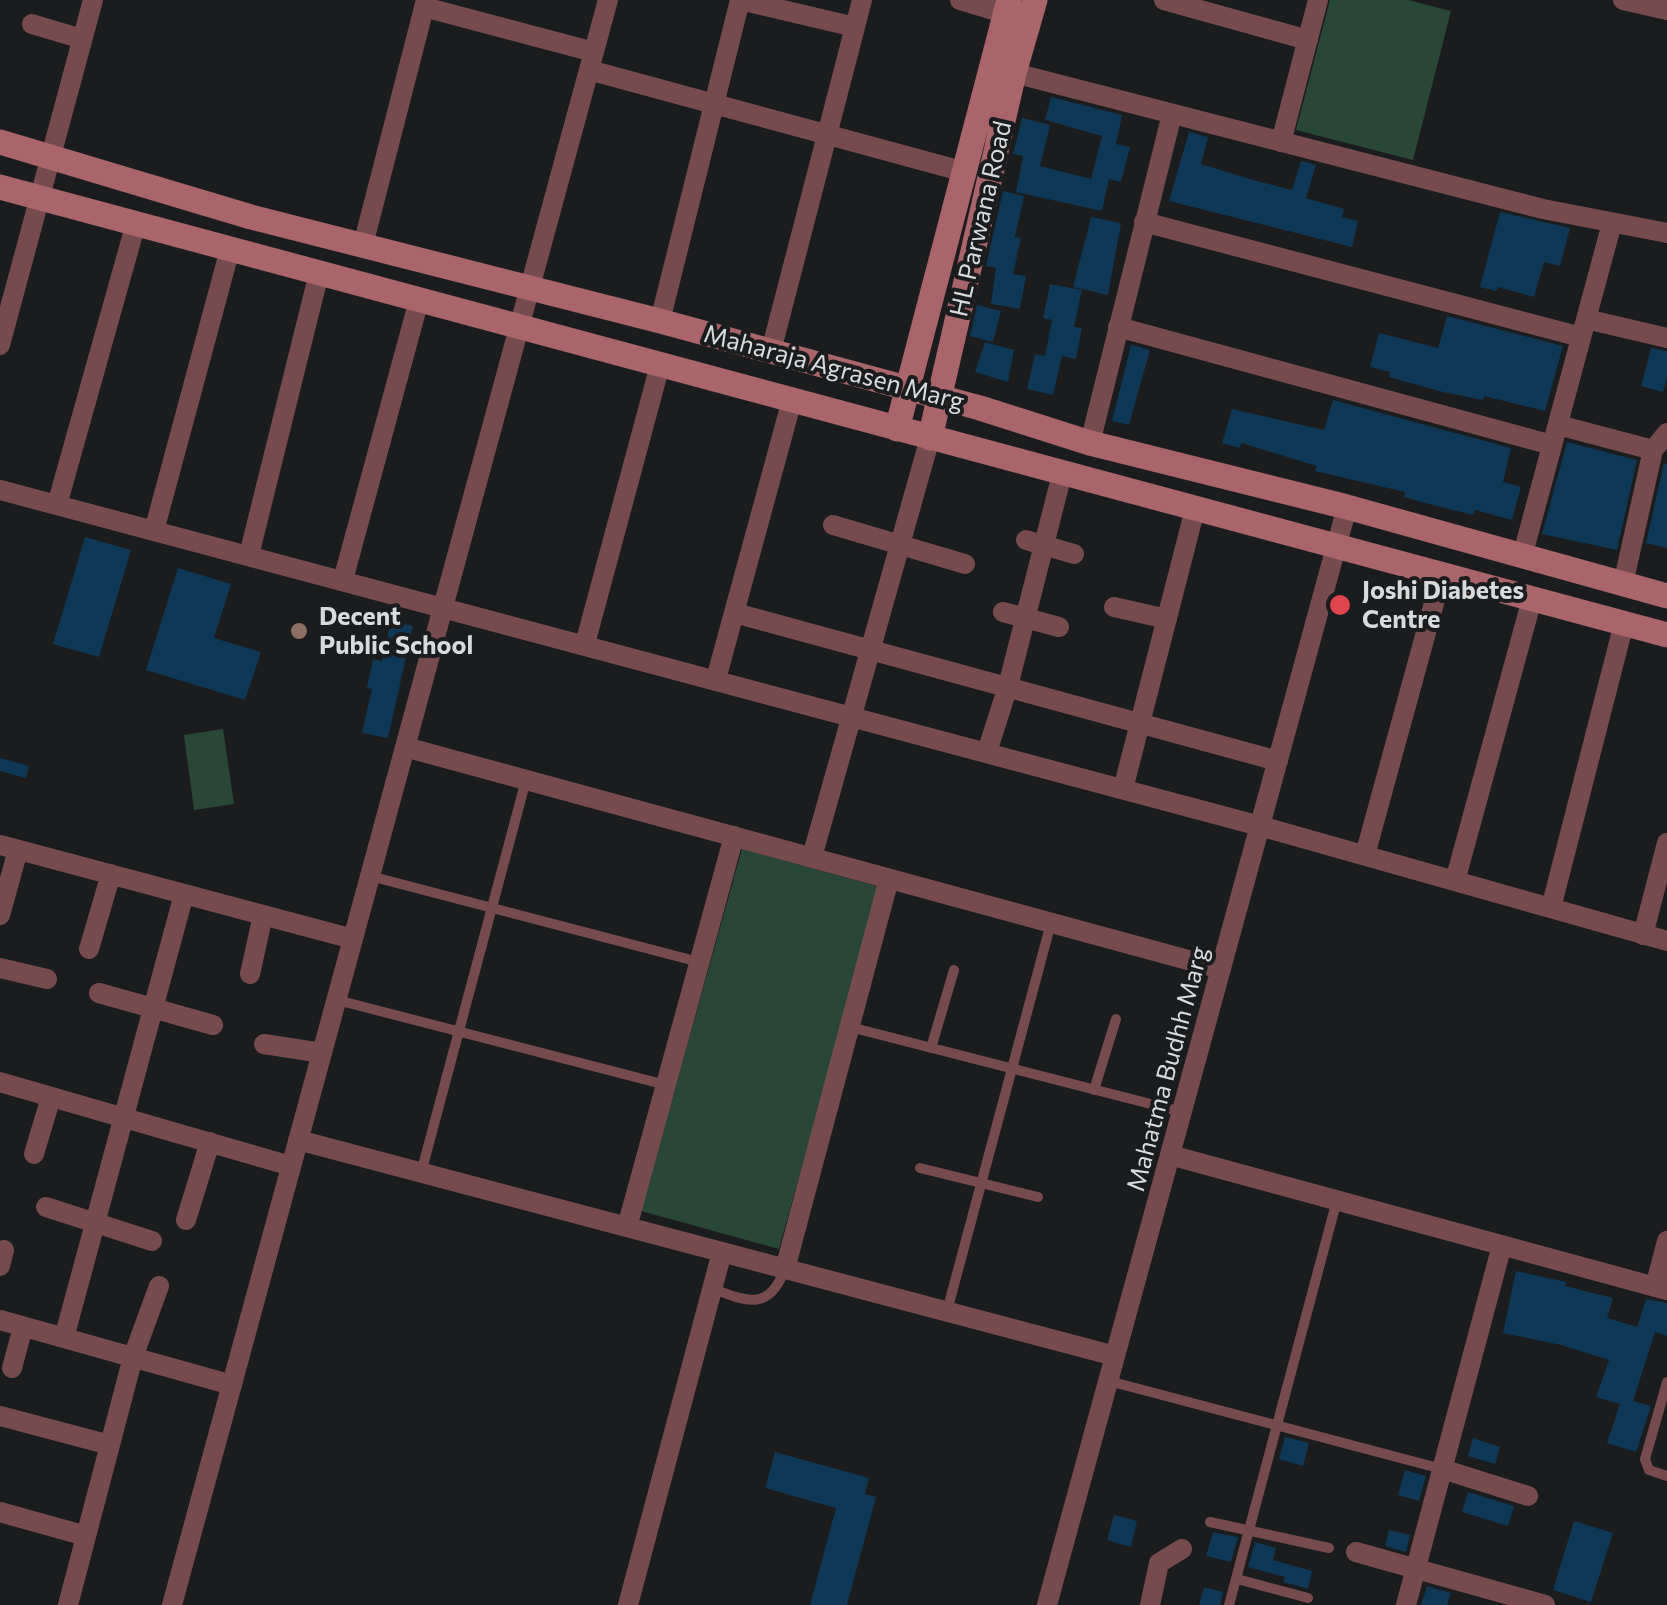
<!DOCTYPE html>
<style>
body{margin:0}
canvas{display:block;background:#1a1c1e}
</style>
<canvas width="1667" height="1605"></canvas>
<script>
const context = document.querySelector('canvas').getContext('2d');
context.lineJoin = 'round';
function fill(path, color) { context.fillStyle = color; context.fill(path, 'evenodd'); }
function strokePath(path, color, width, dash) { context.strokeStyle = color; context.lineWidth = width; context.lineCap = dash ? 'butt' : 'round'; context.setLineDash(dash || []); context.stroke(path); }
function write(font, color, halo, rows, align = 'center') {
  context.font = font + ' Commissioner,sans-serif'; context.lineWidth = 8; context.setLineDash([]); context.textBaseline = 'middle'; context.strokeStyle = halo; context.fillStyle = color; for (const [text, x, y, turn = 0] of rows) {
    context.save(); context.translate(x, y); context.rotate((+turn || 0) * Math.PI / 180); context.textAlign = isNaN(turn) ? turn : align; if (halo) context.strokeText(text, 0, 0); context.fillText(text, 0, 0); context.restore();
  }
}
const green = new Path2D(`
 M1330,0H1408L1451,11L1413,160L1296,130Z
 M223,729L234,804L194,810L184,735Z
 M742,849L880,887L779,1249L641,1211Z`);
const building = new Path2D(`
 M1051,97L1122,115L1116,144L1130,147L1121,182L1109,179L1102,211L1016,192L1023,156L1013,154L1022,118L1050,125L1040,166L1091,179L1102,136L1045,120Z
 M1189,132L1208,137L1201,164L1253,180L1292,190L1301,161L1316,165L1306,198L1344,209L1342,217L1358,221L1352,247L1169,201Z
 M1003,191L1024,196L1015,237L1021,238L1013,274L1026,276L1020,309L991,304L996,268L986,266Z
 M1500,212L1570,228L1560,266L1544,262L1534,297L1498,287L1496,291L1480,287Z
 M1091,217L1121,223L1108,295L1073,287Z
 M1050,284L1082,290L1074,327L1082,328L1076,359L1062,356L1053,395L1027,389L1035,354L1045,356L1052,320L1043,318Z
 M977,305L1001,311L993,342L970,336Z
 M1447,316L1563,346L1545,411L1484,396L1483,400L1443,392L1389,377L1390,372L1370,367L1379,333L1438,348Z
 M985,342L1014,350L1008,382L975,372Z
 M1131,345L1150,350L1129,425L1112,421Z
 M1651,348L1667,351V377L1663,392L1641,386Z
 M1333,400L1511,448L1503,482L1521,487L1512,520L1475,510L1473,515L1421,502L1404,497L1405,492L1315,471L1317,466L1241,443L1240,448L1222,443L1232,409L1324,430Z
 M1567,442L1637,460L1617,550L1542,534Z
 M1664,463L1667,464V548L1646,543Z
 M85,537L131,550L99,657L53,644Z
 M178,568L231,584L214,638L261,652L245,700L146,670Z
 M391,621L413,626L388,738L362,733L372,689L367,688L373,659L382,661Z
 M0,758L29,766L26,778L0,771Z
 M1516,1271L1566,1282L1565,1286L1613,1298L1607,1318L1637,1327L1646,1299L1667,1303V1336L1655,1332L1633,1401L1651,1406L1636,1452L1607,1443L1620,1404L1596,1397L1609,1360L1561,1345L1503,1333Z
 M1285,1437L1309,1443L1303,1466L1279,1459Z
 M1473,1438L1500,1447L1495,1464L1468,1456Z
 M775,1452L869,1478L865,1494L876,1497L847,1605H810L836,1508L765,1488Z
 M1405,1470L1426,1476L1419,1501L1398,1495Z
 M1468,1492L1514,1506L1508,1526L1462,1512Z
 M1114,1515L1137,1521L1131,1547L1107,1540Z
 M1574,1521L1613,1533L1591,1602L1553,1590Z
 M1389,1530L1410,1535L1406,1552L1385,1546Z
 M1213,1532L1238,1537L1231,1562L1206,1556Z
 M1255,1542L1276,1548L1273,1560L1312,1571L1308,1589L1283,1582L1285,1577L1248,1567Z
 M1427,1586L1451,1593L1447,1605H1421Z
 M1204,1587L1223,1592L1220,1605H1199Z`);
const lane = new Path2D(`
 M370,876L699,962
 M337,1000L666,1085
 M850,1027L1182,1112
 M931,1048L954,970
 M1094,1090L1116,1019
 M920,1168L1038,1197
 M421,1173L526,780
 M713,1289C748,1302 769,1311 785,1269
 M947,1311L1051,923
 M1109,1381L1442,1469
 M1667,1382L1645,1459L1649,1470L1667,1476
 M1210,1522L1329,1548
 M1237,1579L1308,1598
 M1229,1605L1337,1200`);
const street = new Path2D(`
 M960,0L1006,14
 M1164,0L1308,40
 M1623,0L1667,10
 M424,7L594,52
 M32,24L82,39
 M589,70L965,172
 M1014,73L1543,209L1667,233
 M1281,142L1318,0
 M1144,222L1581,337
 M363,245L426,0
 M1586,319L1667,338
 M660,321L740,0L855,27
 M1118,327L1552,445
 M0,345L93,0
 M771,351L862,0
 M1558,425L1653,450
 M1090,443L1172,114
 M0,490L1260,826L1667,941
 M57,505L136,223
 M833,525L965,564
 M154,531L230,249
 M1026,540L1074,554
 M249,555L319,273
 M1522,557L1612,223
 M343,580L419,300
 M1623,584L1653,450L1667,433
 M1114,607L1167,619
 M1003,612L1059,627
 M735,613L1278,761
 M585,644L660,365
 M716,679L792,400
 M405,747L1221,969
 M987,752L1008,686L1062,474
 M1123,789L1195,509
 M0,845L353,939
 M1365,855L1442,574
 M812,857L930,438
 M1455,881L1532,599
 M1551,908L1624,623
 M0,915L18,850
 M1643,935L1667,843
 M89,949L111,874
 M0,968L47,979
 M250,974L263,915
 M99,993L213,1025
 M264,1044L322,1053
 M0,1082L291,1166
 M298,1140L1115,1356
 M34,1154L51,1097
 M1170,1155L1667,1290
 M46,1207L152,1241
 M186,1220L210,1142
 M627,1227L734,836
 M0,1266L4,1250
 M785,1269L889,879
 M1655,1287L1667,1241
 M0,1320L232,1385
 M64,1338L184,894
 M12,1368L23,1327
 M0,1416L110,1445
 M1442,1469L1528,1496
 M0,1512L86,1536
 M1356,1552L1545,1605
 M68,1605L133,1357L159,1286
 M172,1605L608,0
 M628,1605L722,1252
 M1047,1605L1347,507
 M1150,1605L1159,1563L1182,1549
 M1406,1605L1502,1245`);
const secondary = new Path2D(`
 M0,142L251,217L660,321L980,408L1090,443L1347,507L1667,596
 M0,187L1667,635
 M897,429L1009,0
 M930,438L1014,73L1035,0`);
const markers = [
 [1340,605,12,"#e0444e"],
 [299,631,10,"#8d6e63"]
];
const streetNames = [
 ["HL Parwana Road",981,219,-77],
 ["Maharaja Agrasen Marg",834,368,15],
 ["Mahatma Budhh Marg",1168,1069,-75]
];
const poiNames = [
 ["Joshi Diabetes",1362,591],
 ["Centre",1362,620],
 ["Decent",319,617],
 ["Public School",319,646]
];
fill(green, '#294737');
fill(building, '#0e3855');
strokePath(lane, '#764b4e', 10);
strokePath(street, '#764b4e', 20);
strokePath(secondary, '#a9656a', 25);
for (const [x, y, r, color] of markers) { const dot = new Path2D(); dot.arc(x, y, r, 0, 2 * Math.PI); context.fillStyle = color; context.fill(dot); strokePath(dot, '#1a1c1e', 4); }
write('25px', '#d8dadb', '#1a1c1e', streetNames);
write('bold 25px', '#d8dadb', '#1a1c1e', poiNames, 'left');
</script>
